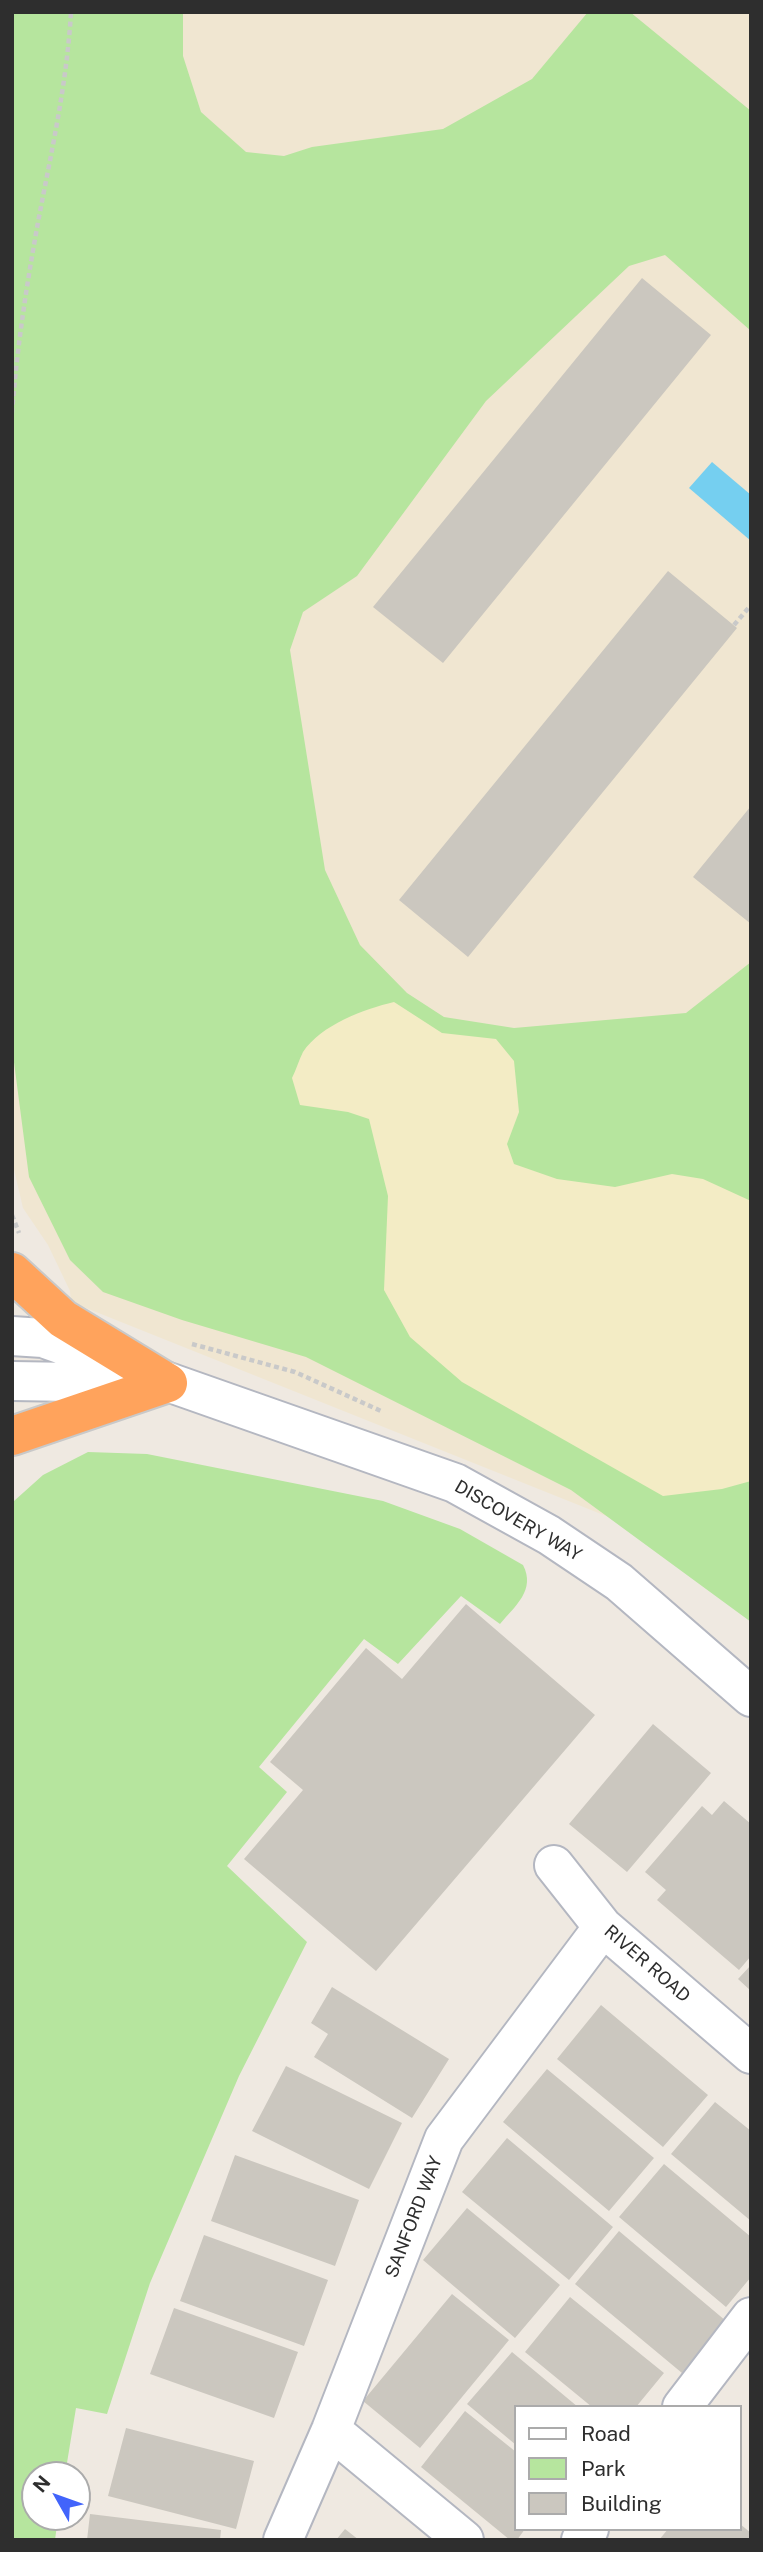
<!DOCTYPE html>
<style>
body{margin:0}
#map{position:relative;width:763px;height:2552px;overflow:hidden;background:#efe9e1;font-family:"Public Sans",sans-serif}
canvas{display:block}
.frame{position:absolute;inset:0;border:14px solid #2e2e2e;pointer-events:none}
.legend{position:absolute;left:514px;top:2405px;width:228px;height:126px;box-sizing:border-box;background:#fff;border:2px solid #ababab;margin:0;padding:9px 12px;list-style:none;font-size:21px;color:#2e2e2e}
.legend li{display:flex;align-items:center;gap:14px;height:35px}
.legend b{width:35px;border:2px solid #ababab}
.north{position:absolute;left:21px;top:2461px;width:70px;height:70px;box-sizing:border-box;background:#fff;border:2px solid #ababab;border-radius:50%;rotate:310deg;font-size:19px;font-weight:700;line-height:28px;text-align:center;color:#2e2e2e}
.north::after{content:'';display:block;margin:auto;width:24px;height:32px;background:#4264fb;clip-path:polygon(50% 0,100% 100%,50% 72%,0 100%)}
</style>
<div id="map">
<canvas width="763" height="2552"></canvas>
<div class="frame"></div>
<ul class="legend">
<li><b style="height:9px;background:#fff"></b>Road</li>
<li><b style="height:19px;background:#b6e59e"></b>Park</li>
<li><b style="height:19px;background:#cbc7bf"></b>Building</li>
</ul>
<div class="north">N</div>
</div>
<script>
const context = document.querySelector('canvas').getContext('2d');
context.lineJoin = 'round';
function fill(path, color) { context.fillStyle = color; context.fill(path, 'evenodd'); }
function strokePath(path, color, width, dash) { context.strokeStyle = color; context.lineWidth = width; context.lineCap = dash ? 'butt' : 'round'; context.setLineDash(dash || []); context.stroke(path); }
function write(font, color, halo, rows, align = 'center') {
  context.font = font + ' "Public Sans",sans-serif'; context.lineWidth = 5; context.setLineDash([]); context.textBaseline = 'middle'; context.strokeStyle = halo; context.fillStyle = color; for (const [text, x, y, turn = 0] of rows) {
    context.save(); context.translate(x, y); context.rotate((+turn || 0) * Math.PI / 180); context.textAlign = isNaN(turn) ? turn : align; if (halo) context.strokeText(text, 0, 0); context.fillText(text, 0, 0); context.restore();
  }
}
const education = new Path2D(`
 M87,12H751V1574L71,1302L70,1291L48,1245L23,1208L13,1165L17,843Z`);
const green = new Path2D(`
 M12,12H183V56L201,112L246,152L284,156L312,147L443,129L532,79L588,12H630L751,111V331L665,255L629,266L486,401L357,576L303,612L290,650L325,870L360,945L407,993L444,1017L514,1028L686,1013L751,962V1622L571,1490L306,1357L182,1320L103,1292L70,1260L29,1177L12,1047Z
 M88,1452L147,1454L383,1501L460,1529L523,1565C536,1590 515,1606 500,1624L461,1596L398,1664L364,1639L259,1767L287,1792L227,1866L307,1942L239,2076L150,2283L107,2414L76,2408L65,2475H35V2517H58L55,2540H12L14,1501L43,1475Z`);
const sand = new Path2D(`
 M394,1002L442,1033L496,1039L514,1061L519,1112L507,1144L514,1164L557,1179L615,1187L672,1174L703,1179L751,1201V1481L722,1489L663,1496L462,1382L410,1337L384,1290L388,1196L369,1119L348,1112L300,1105L292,1078C296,1070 299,1060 303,1052C321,1025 364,1009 394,1002Z`);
const water = new Path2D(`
 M712,462L751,495V541L689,488Z`);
const building = new Path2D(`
 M642,278L711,335L443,663L373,607Z
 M668,571L737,628L468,957L399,900Z
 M751,806V924L693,877Z
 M466,1604L595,1715L376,1971L244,1859L303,1790L270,1762L366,1648L402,1679Z
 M653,1724L711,1773L627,1872L569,1824Z
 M724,1801L751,1824V1956L739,1970L657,1900L666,1890L645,1872L702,1806L712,1815Z
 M751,1965V1991L738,1979Z
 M332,1987L449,2059L412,2118L314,2057L328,2034L311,2023Z
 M601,2005L708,2095L663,2147L557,2059Z
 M286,2066L402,2123L369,2189L252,2131Z
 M547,2069L654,2158L609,2211L503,2122Z
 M715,2102L751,2131V2221L671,2154Z
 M507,2138L613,2227L569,2280L462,2192Z
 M235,2155L359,2200L335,2266L211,2221Z
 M664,2164L751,2237V2277L726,2307L619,2217Z
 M467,2208L560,2285L515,2338L423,2260Z
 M619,2231L726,2321L682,2373L575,2284Z
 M204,2235L328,2280L304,2346L180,2301Z
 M452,2294L509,2340L420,2448L363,2401Z
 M570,2297L664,2373L636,2407H592L525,2352Z
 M174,2308L298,2352L274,2418L150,2374Z
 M512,2352L578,2407H516V2445L467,2404Z
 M465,2411L516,2452V2529H525L517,2540H510L421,2467Z
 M126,2428L254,2461L236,2529L108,2496Z
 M90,2514L221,2530L220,2540H87Z
 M740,2524L751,2533V2540H659L668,2529H740Z
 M345,2529L359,2540H336Z`);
const path = new Path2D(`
 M12,413C17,347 27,282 39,217C52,149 67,82 71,12
 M734,625L751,605
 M12,1215L19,1233
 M192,1344L295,1372L381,1411`);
const street = new Path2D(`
 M12,1336L43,1338L455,1483L549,1535L619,1582L751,1697
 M12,1381L138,1383
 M554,1865L603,1927L751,2054
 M682,2407L751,2317
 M331,2430L464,2540
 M283,2540L331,2430L444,2139L603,1927
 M581,2540L589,2529`);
const highway = new Path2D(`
 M12,1272L63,1319L168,1383
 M12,1436L168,1383`);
const streetNames = [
 ["DISCOVERY WAY",518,1521,30],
 ["RIVER ROAD",647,1964,41],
 ["SANFORD WAY",414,2217,-69]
];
fill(education, '#f0e6d1');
fill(green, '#b6e59e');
fill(sand, '#f3ecc5');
fill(water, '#75cff0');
fill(building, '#cbc7bf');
strokePath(street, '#b4b7c1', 42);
strokePath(highway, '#c9c9c9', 42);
strokePath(path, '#c9c9c9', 4.5, [5, 3.5]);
strokePath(street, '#fff', 38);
strokePath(highway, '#ffa35c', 38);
write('18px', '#2e2e2e', '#fff', streetNames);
</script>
